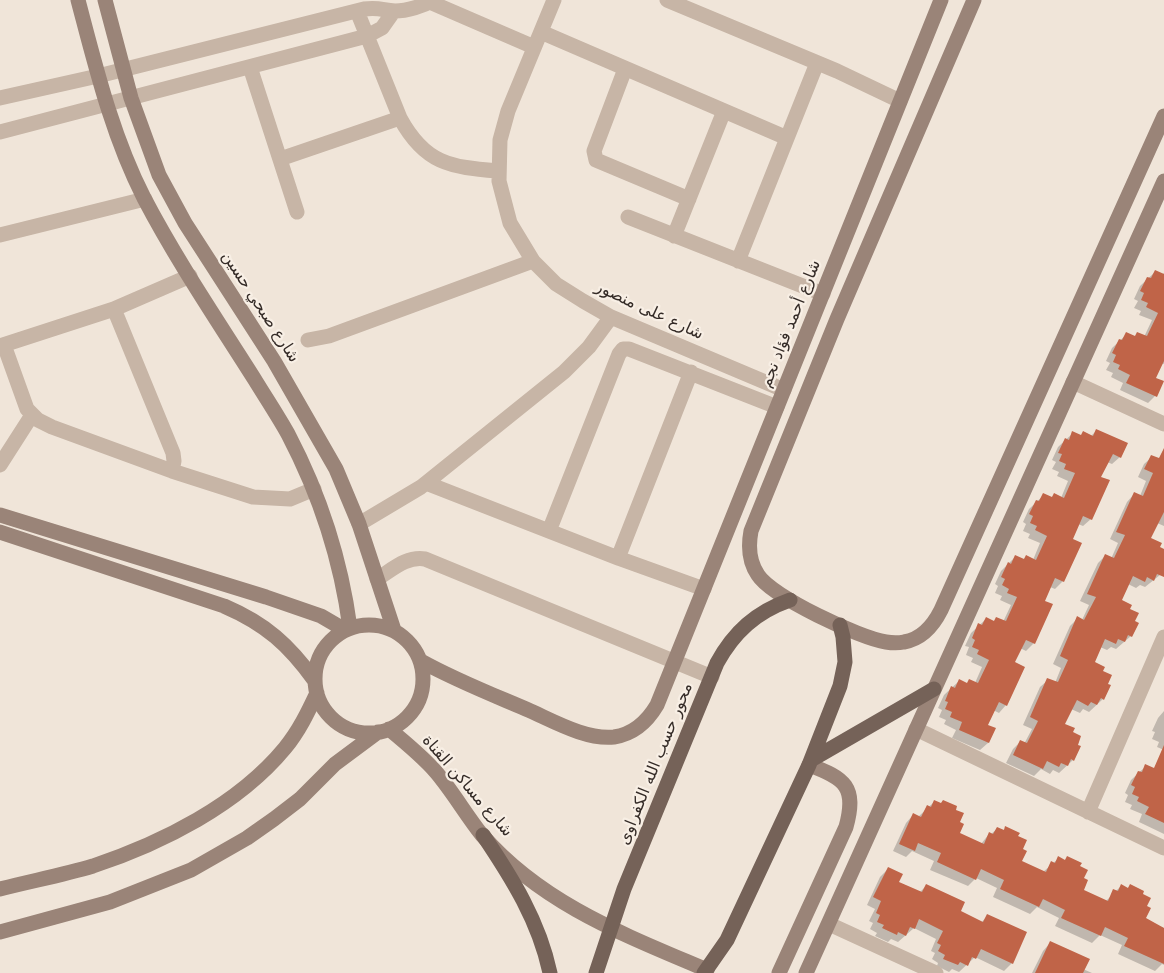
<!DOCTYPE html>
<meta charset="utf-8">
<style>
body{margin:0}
canvas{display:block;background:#f0e5d9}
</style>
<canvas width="1164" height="973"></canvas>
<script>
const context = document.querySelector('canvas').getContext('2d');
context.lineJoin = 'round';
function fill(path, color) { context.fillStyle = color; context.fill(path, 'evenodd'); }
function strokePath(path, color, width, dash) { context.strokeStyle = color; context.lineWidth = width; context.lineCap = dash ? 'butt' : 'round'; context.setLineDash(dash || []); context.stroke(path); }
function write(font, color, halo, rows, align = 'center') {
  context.font = font + ' "DejaVu Sans","Noto Sans Arabic",sans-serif'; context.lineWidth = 4.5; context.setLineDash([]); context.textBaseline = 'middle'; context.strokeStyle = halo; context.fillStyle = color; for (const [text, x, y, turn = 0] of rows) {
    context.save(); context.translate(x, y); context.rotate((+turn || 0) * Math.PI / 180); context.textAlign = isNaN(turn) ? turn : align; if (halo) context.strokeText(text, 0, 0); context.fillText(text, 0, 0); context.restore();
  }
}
const shadow = new Path2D(`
 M1155,272L1162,275L1164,273V364L1161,363L1155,379V396L1148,403L1120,390L1123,383L1111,377L1113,373L1106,370L1110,363L1106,361L1112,348L1127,334L1134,337L1137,334L1144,337L1152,320L1139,315L1141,311L1134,308L1138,301L1134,299L1140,286Z
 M1096,431L1120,457L1112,464L1107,462L1099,477L1091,519L1083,526L1078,524L1071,540L1063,581L1055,589L1050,587L1043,602L1034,643L1026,651L1020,648L1013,663L1006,705L999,713L993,710L986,725L994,729L988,743L980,750L952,738L956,730L944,724L946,720L939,717L942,710L938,708L944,695L959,681L966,684L975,683L982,667L971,662L973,658L966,655L969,647L965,646L971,633L986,619L993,622L996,619L1003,622L1011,605L1000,600L1002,596L995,593L998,586L995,584L1001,571L1015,557L1023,560L1026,557L1033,560L1040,543L1028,538L1030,534L1023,531L1026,524L1023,522L1029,509L1044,495L1051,498L1054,495L1061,498L1068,481L1057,476L1059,472L1052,469L1056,462L1052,460L1058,447L1073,433L1080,436H1091Z
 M1152,457L1164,462V526L1157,523L1149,539L1158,548L1164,551V566L1160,575L1145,587L1140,585L1136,588L1128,584L1120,601L1128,610L1133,622L1137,623L1131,636L1116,649L1111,647L1107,650L1100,647L1093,663L1103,699L1089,712L1083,709L1080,713L1071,709L1063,725L1073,760L1059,773L1053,770L1050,774L1041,769L1034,776L1006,763L1013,749L1020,742L1024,744L1032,729L1023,725L1040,687L1048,680L1055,683L1061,668L1053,664L1070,626L1078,618L1082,620L1089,605L1080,601L1098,563L1105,556L1111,559L1118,543L1110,539L1127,502L1134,494L1140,496L1146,481L1138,477L1144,464Z
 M1164,711V750L1157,747L1159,742L1152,739L1155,732L1152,731L1158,718Z
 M1164,763V834L1139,822L1142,814L1130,809L1132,805L1125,802L1128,795L1125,793L1131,780L1146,766L1153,769Z
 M934,802L958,823V834L981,844L989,834H991L997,829L1002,831L1006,828L1016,837L1020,861L1043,872L1059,858L1064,861L1067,858L1078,867L1082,879V890L1105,902L1121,886L1127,889L1130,886L1145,907L1144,919L1164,928V965L1162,964L1155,971L1118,954L1122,945L1100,935L1092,943L1055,926L1059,918L1037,907L1030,914L993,897L997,888L976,878L968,886L930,870L934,861L912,851L906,857L893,851L906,823L913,815L918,817Z
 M888,869L897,882L919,893L926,886L959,912L981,923L988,915L1012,963L1004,971L975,957L959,972L952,969L949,972L937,966L938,963L932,959L935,953L931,951L936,939L914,928L898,942L891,939L888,942L875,936L877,933L870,929L873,923L869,921L875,909L867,905L880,877Z
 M1050,943L1083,969L1092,973H1032L1043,951Z`);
const building = new Path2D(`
 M1155,270L1164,274V361L1156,378L1164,381L1157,397L1126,383L1130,375L1118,369L1120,365L1113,362L1116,355L1112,353L1119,339L1122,340L1126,332L1135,336L1137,332L1147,336L1158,313L1146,307L1148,303L1141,300L1144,293L1140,291L1147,277L1151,278Z
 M1096,429L1128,443L1121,458L1113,454L1101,477L1110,480L1092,520L1083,516L1073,539L1082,543L1064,582L1055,578L1045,601L1053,604L1035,644L1026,640L1015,662L1025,667L1007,706L999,702L988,725L996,728L989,743L959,730L962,722L950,717L952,712L945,709L948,702L945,701L951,686L955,688L959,679L967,683L969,679L978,683L989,660L977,654L979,650L972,647L975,640L972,638L978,623L982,625L986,617L994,621L996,617L1006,621L1017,597L1007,593L1009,589L1002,585L1005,579L1001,577L1008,562L1011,564L1015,555L1024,559L1026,555L1036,560L1047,536L1035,530L1037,526L1030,523L1033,516L1029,514L1036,500L1039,501L1043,493L1052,497L1054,493L1064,498L1075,473L1064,469L1066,464L1059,461L1062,454L1058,453L1065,438L1069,440L1072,431L1081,435L1083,431L1093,436Z
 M1164,448V512L1151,538L1162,543L1160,547L1164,549V577L1157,574L1154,581L1147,577L1145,582L1133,576L1122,600L1132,605L1130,609L1139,613L1135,621L1139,623L1132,637L1128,635L1125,642L1118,639L1116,644L1105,639L1095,662L1105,667L1103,671L1112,675L1108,684L1111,685L1104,700L1101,698L1097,705L1091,702L1088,706L1077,700L1065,724L1075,728L1073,732L1081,736L1078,745L1081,746L1074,761L1071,759L1068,766L1061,763L1059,767L1047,761L1043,769L1013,755L1020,740L1027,743L1038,721L1030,717L1047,678L1058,682L1068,660L1060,656L1077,616L1084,620L1096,597L1087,594L1105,554L1114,558L1125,535L1116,532L1134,492L1143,496L1153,473L1144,469L1151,455L1159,458Z
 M1164,745V823L1145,814L1149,807L1137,801L1139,797L1132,794L1135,787L1131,785L1138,771L1142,772L1145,764L1154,768Z
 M934,800L941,803L943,800L957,806L956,810L964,813L960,822L964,824L960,833L984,844L989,832L993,834L997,827L1004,830L1005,826L1020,833L1018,836L1027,840L1023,849L1027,851L1022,861L1046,872L1051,861L1055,863L1058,856L1065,860L1067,856L1082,863L1080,866L1088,870L1084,878L1088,880L1084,890L1108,901L1113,889L1118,891L1121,884L1128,888L1130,884L1144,891L1143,894L1151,898L1147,906L1151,908L1146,918L1164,928V964L1124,946L1128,938L1105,927L1101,936L1061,918L1065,910L1043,899L1039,907L1000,889L1004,880L981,869L976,880L937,862L941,853L918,843L915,851L899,844L913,813L921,817L927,805L931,807Z
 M888,867L903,874L899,882L922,892L926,884L965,902L961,911L983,922L987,914L1027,932L1013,964L981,949L976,959L972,957L968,966L960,962L958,965L943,959L945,955L938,951L941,945L937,943L943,931L919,919L915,929L910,927L906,936L898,932L897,935L882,928L884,925L877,922L880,915L876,913L881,901L873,897Z
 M1050,941L1090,959L1083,973H1035Z`);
const street = new Path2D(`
 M554,0L508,111L500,140L499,181L510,223L533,261L556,284L583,301L611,317L784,390
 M667,0L837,71L900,101
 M430,2L534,47
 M357,11L400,118C425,164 450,167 498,171
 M541,32L787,138
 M250,67L297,212
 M625,69L594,151L596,160L689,199
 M0,98L98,76L364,9C379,7 382,10 395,11C407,11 423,6 434,0
 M0,132L367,36L382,28L394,11
 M280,159L400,118
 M628,217L823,294
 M0,235L145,199
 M674,236L724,111
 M738,261L817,63
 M114,309L173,453L174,461L172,471
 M308,340L329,336L533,261
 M4,345L27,409L38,420L52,427L172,471L253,497L290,499L314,489
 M0,346L114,309L190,276
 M1073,382L1164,424
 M0,465L32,415
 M426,483L618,558L704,589
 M359,524L421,487L564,372L589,347L611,317
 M549,531L619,354L623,349H629L777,407
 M618,558L691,372
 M377,579C392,570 406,556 425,559L712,677
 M916,729L1164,848
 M1088,812L1164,637
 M829,924L936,973`);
const secondary = new Path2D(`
 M78,0C96,68 112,135 144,198C177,261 217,320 255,380C266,398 278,416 288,434C320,495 341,560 350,628
 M105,0L131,98L159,175L185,223L274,361L336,469L359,524L394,630
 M974,0L837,319L751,531C748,547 749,562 758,575C772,597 860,638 886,642C892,643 899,643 904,642C922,639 933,626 941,610L1164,116
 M0,515L266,597L321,616L345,630
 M0,532L224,606C266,624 289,645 315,681
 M315 679a54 54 0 1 1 108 0a54 54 0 1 1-108 0Z
 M421,661C455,680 491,694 526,709C552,720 585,740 614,737C634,734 647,722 657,705L941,0
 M389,729C406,743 422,756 436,772C453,792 466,815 482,835C542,904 625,935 707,970
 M0,889C31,881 63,875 93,866C162,843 238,805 285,748C299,731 308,712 317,693
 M0,932L110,902L191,870L247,838L274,819L300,799L335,764L378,732
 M779,973L846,827C857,787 845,778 809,765
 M806,973L1164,181`);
const primary = new Path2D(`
 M811,760L934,689
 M483,835C512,878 539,921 550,973
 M596,973L624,889L717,663C734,632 756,612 790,600
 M704,973L727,940L809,765L840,686L845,662L843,637L840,625`);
const streetNames = [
 ["شارع صبحي حسين",260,307,57],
 ["شارع على منصور",649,311,25],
 ["شارع أحمد فؤاد نجم",791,324,-68],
 ["محور حسب الله الكفراوى",656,764,-68],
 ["شارع مساكن القناة",467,786,49]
];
fill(shadow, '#0003');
fill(building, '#c06448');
strokePath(street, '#c7b5a6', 15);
strokePath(secondary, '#9a8478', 15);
strokePath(primary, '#756258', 15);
write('16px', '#342b27', '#f8efe5', streetNames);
</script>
